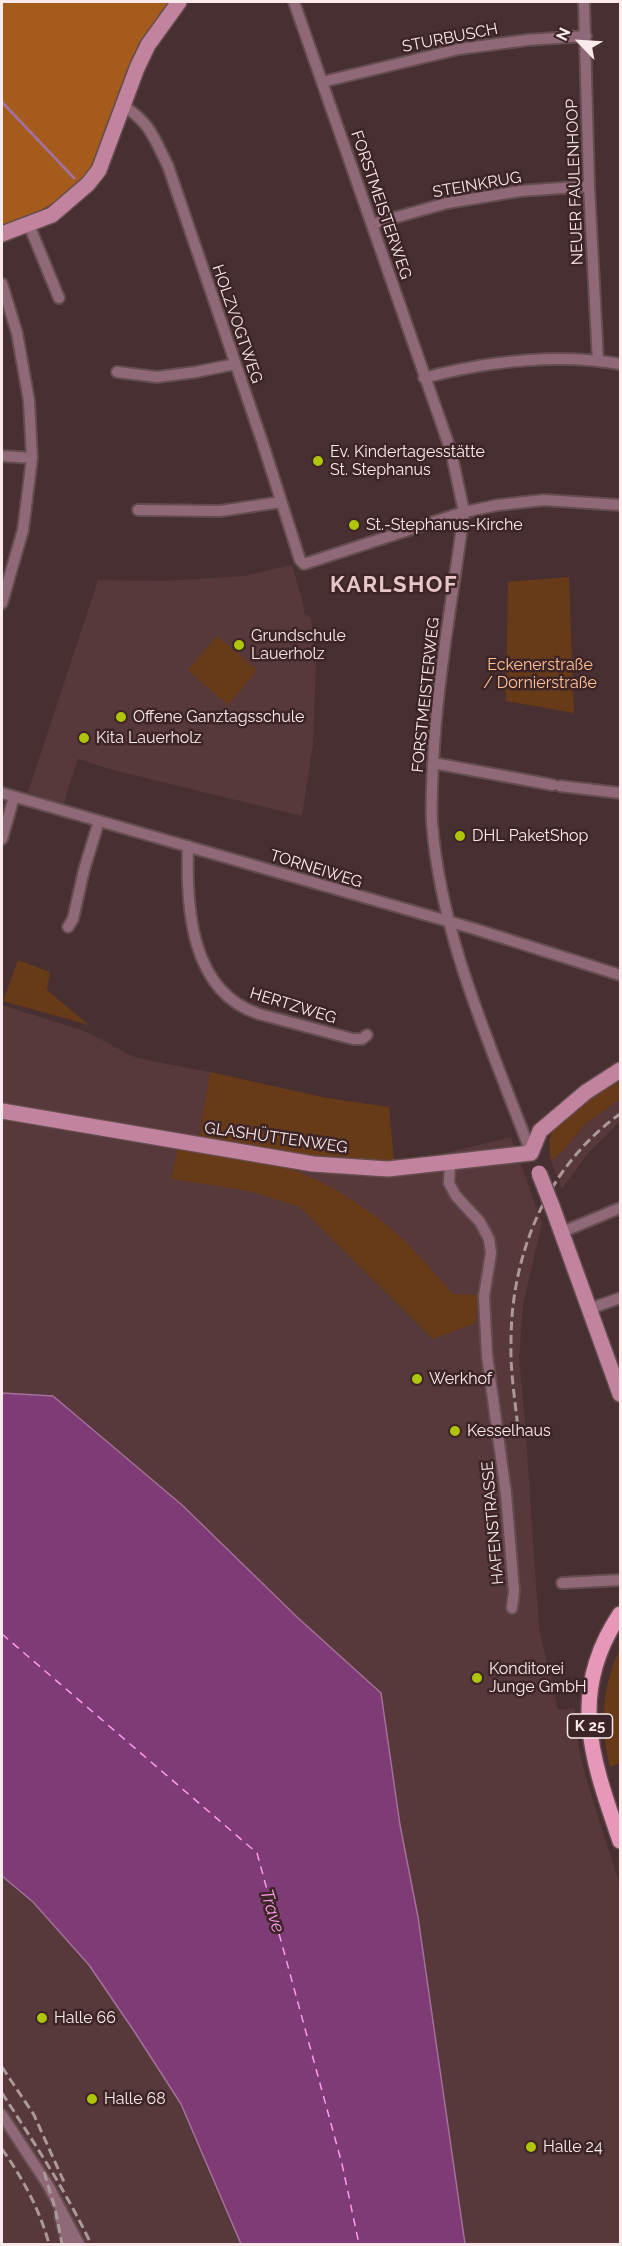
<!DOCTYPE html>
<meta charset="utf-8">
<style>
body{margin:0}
#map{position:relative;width:622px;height:2246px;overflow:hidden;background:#482f31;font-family:Raleway,sans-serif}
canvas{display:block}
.frame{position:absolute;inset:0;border:3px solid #fbeaeb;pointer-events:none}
.north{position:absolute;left:550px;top:12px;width:60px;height:60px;-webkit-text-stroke:4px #3d2527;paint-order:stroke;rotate:295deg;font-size:16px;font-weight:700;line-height:24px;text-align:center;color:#fbeaeb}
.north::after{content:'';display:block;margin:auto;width:21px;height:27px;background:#fbeaeb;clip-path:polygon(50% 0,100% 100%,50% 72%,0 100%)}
</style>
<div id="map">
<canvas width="622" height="2246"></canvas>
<div class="frame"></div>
<div class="north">N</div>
</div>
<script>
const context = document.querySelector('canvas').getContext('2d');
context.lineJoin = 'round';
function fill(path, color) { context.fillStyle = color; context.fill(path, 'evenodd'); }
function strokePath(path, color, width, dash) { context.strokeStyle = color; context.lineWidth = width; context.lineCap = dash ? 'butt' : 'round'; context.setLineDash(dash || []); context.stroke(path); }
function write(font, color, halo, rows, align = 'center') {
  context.font = font + ' Raleway,sans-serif'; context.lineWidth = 5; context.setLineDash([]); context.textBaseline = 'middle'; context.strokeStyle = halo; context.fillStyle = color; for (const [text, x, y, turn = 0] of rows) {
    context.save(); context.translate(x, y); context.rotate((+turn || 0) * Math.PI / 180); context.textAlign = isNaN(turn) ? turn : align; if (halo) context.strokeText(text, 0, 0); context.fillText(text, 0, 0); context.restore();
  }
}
const built = new Path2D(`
 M292,565L305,610L303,613L311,618L312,624L316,665L313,745L302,816L116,771L78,759L63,805L28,792L98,580L163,581L244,576Z
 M2,1005L84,1031L137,1058L210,1072L200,1137L313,1156L394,1161L433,1156L511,1137L542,1223L523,1305L519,1357L525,1421L539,1628L558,1710L575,1708L579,1749L588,1785L620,1885V2244H465L418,1917L400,1825L381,1693L298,1618L182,1505L53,1396L2,1393Z
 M620,1099V1121L589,1152L562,1189L551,1161L564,1150L584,1125Z
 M2,1876L33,1902L89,1965L134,2031L181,2104L241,2244H2Z`);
const green = new Path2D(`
 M569,577L574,713L506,701L508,582Z
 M217,636L257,670L228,705L188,670Z
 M18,960L50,972L47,990L89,1025L3,1001Z
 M210,1072L327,1098L389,1107L394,1161L313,1156L199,1137Z
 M620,1081V1099L584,1125L564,1150L551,1161C550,1152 548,1141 552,1132C562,1114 603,1092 620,1081Z
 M178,1147C212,1153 249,1156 282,1166C316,1176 355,1200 383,1222C409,1242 431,1270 453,1294L478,1295L476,1323L433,1339L300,1207L249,1191L171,1179Z
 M620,1649V1763L610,1767C600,1725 601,1690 620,1649Z`);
const forest = new Path2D(`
 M2,2H172L93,167C70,198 37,214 2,227Z`);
const water = new Path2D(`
 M2,1393L53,1396L182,1505L298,1618L381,1693L400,1825L418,1917L465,2244H241L181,2104L134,2031L89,1965L33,1902L2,1876Z`);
const stream = new Path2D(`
 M2,102L74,178`);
const ferry = new Path2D(`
 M2,1634L257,1853L342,2164L359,2244`);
const street = new Path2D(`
 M294,2L451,451L464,512C453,596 437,679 433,764C432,784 431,804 432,823C441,938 491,1046 531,1153
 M584,2L589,186L598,361
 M322,82L459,49L527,40L586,36
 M122,105C150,122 154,138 168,166L262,441L300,560L304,564L464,512L498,505L544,500L620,505
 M372,224L447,203L520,191L589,186
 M29,225L59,298
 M2,284L17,333L29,401L32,458L23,530L2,603
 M117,372L157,377L196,372L235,364
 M424,378C489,361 554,353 620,364
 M2,456L32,458
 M138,510L220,511L281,502
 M433,763L553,785
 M560,786L620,793
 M2,793L475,929L620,975
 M2,839L14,797
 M188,846C186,906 190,992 259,1014L353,1039H362L367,1035
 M68,927L73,919L84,870L99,821
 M450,1163L449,1183L456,1196L480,1222L489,1239L491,1253L484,1296L487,1355L506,1494L514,1591L512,1608
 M562,1232L620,1208
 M589,1309L620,1298
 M562,1583L620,1580
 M2,2115L48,2185L79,2244
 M60,2217L68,2244`);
const secondary = new Path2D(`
 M2,234L52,215L88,184L99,170L137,68L148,45L179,2
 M2,1111L313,1164L388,1169L531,1153
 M531,1153L540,1131L586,1092L620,1070
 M552,1206L620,1394`);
const primary = new Path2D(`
 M620,1614C567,1693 592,1759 620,1841`);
const rail = new Path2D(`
 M519,1438C516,1406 510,1373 511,1342C511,1254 547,1166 620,1114
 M2,2067L34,2115L64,2182
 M2,2093C33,2141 66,2191 91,2244
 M2,2149C22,2177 40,2210 49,2244
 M44,2172L55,2208L62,2244`);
const secondaryBridge = new Path2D(`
 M539,1173L552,1206`);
const markers = [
 [318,461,6,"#aec509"],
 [354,525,6,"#aec509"],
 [239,645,6,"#aec509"],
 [121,717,6,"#aec509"],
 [84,738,6,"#aec509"],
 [460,836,6,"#aec509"],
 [417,1379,6,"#aec509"],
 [455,1431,6,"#aec509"],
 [477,1678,6,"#aec509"],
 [42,2018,6,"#aec509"],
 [92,2099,6,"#aec509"],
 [531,2147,6,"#aec509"]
];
const shields = [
 [590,1726,45]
];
const shieldNames = [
 ["K 25",590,1726]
];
const streetNames = [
 ["STURBUSCH",450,38,-11],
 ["NEUER FAULENHOOP",575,182,-92],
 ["STEINKRUG",477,185,-10],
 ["FORSTMEISTERWEG",381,205,71],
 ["HOLZVOGTWEG",237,324,71],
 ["FORSTMEISTERWEG",426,695,-84],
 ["TORNEIWEG",316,869,17],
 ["HERTZWEG",293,1006,17],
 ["GLASHÜTTENWEG",276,1138,8],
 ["HAFENSTRASSE",493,1523,-95]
];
const poiNames = [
 ["Ev. Kindertagesstätte",330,452],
 ["St. Stephanus",330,470],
 ["St.-Stephanus-Kirche",366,525],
 ["Grundschule",251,636],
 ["Lauerholz",251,654],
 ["Offene Ganztagsschule",133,717],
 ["Kita Lauerholz",96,738],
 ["DHL PaketShop",472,836],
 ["Werkhof",429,1379],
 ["Kesselhaus",467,1431],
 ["Konditorei",489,1669],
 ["Junge GmbH",489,1687],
 ["Halle 66",54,2018],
 ["Halle 68",104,2099],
 ["Halle 24",543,2147]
];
const parkNames = [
 ["Eckenerstraße",540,665],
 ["/ Dornierstraße",540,683]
];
const waterNames = [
 ["Trave",272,1911,73]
];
const districtNames = [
 ["KARLSHOF",394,585]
];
fill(built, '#57383b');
fill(green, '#673a18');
fill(forest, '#a55b1b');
fill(water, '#7f3b76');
strokePath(water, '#a47099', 1.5);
strokePath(stream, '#a47099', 3);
strokePath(ferry, '#fb9ced', 1.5, [8, 6]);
strokePath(street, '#654d4f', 14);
strokePath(secondary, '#654d4f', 18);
strokePath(primary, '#654d4f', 18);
strokePath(street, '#906978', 10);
strokePath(secondary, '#c1839d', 15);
strokePath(primary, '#e798b9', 15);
strokePath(rail, '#ac9899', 3, [9, 4.5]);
strokePath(secondaryBridge, '#654d4f', 18, []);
strokePath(secondaryBridge, '#c1839d', 15);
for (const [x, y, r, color] of markers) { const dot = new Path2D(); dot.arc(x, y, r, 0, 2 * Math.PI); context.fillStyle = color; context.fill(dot); strokePath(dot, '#3d2527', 2); }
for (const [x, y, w] of shields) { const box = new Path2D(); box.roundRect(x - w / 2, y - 12, w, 24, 4.5); context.fillStyle = '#3d2527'; context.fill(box); strokePath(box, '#fbeaeb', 1.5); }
write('bold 15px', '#fbeaeb', null, shieldNames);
write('16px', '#fbeaeb', '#3d2527', streetNames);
write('16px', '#fbeaeb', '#3d2527', poiNames, 'left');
write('16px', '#ffc196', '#3d2527', parkNames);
write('italic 18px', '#fb9ced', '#3d2527', waterNames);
context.letterSpacing = '1.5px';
write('bold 22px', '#e7c6c8', '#3d2527', districtNames);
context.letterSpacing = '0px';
</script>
